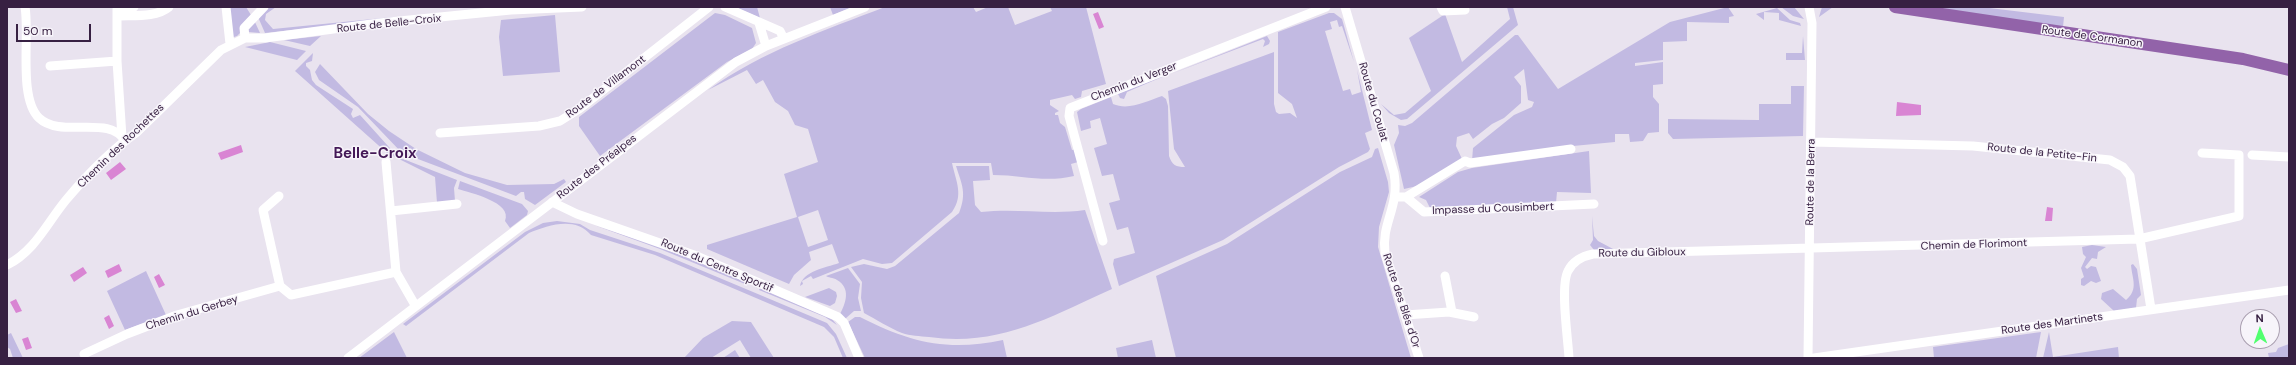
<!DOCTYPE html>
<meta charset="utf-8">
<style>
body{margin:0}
#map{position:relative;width:2296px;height:365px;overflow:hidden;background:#e9e3ef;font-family:"DM Sans",sans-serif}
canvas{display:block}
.frame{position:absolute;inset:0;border:8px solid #372042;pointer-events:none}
.north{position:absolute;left:2240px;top:309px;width:40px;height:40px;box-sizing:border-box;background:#f7f4fa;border:1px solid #aa9fb0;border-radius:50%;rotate:358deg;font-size:11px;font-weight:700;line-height:16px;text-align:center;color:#372042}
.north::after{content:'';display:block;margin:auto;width:14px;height:18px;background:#51ff6f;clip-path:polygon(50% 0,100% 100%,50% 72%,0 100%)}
.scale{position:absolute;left:16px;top:24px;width:75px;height:18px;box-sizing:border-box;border:2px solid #372042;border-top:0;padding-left:5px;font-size:12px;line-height:14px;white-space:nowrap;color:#372042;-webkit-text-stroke:3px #f7f4fa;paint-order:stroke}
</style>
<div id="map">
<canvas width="2296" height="365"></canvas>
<div class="frame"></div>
<div class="north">N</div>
<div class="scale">50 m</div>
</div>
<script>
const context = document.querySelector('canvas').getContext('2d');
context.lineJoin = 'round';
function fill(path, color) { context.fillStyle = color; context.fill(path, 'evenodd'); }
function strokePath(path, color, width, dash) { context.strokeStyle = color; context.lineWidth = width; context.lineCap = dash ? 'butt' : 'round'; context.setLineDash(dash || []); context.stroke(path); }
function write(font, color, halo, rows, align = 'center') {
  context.font = font + ' "DM Sans",sans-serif'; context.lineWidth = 3; context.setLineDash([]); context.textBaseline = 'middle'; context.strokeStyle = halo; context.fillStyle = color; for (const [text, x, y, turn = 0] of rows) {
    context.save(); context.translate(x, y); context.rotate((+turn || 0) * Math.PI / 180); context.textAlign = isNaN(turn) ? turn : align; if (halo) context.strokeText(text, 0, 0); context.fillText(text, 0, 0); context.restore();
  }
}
const green = new Path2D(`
 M228,7H246L251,15L240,27V33L237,36L231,38Z
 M269,7H276L266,14L265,20L273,29L393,17V19L265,33L258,17Z
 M735,7H757L760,18Z
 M830,7H852L833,15Z
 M885,7H973L976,12L988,7H1008L1015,25L1052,11L1050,7H1086L1106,84L1082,91L1081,97L1075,99L1072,95L1050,100V105L1059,111L1055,113V115H1058L1060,123L1065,127L1072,150L1077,149L1078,162L1071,164L1074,176C1045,183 1022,175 993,175L991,163H952C956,182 964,195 952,212L892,263L882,264L863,259L813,279L811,276L802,281L803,284L800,286C803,271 825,268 839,263L832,244L809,252L811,260L794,275L789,284L707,249V245L797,217L784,174L818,162L808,129L795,125L788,111L775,102L763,80L756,84L747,70L708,90C763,51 823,31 885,7ZM818,210L828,240L808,247L798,217Z
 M1507,7H1513L1518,25L1407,119L1401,120L1389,113L1381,104L1394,115L1405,113L1431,91L1409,38L1445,14L1462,62L1510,19Z
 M1728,7L1734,16L1729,17V23L1687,22V41L1663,42V60L1635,63V66L1663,62V84L1653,85V97L1659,104V132L1648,133L1643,141L1630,142L1629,134H1615V142L1573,146L1472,161L1473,148L1514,115L1532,107L1534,102L1528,100L1524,69L1514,77L1521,86V103L1504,118L1492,124L1473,139L1469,133L1457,137L1456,146L1462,159L1417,186L1404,189L1394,145L1399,133L1398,125L1405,126L1412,123L1515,35H1518L1558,89L1670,22Z
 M1781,7H1794L1804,19L1793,16Z
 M1822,7H1833L1819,17Z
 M1928,7H1981L2064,17L2063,27Z
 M1777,8L1790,20L1800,23L1801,26L1779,20V13L1764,12V20L1756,14Z
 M715,13L725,15L752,28L756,43L752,49L727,62L600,156L579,126V117Z
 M1329,13H1334L1342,19L1354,62L1342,26L1339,27L1337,20L1330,22L1332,29L1325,31L1343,91L1350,89L1352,95L1361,92L1357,70L1372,130L1365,133L1370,149L1368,152L1339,167L1223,240L1119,286L1113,264L1114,259L1135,253L1128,227L1117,230L1109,203L1120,200L1113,174L1102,176L1094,148L1107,144L1100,118L1090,121L1091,128L1081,131L1077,112L1081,109L1111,97L1113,104C1129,111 1147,101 1162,96L1166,99L1168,106L1169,156C1172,165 1176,167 1185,167L1174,149L1168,91L1274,52V104L1276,112L1279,114L1290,113L1297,118L1292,104L1278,93V32Z
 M555,15L560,72L503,76L499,37L501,20Z
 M254,20L260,33L249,32L248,29Z
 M321,36L310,46L284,40Z
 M1267,36L1270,41L1269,44L1263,47L1265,41L1263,39L1171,74Z
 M1803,36L1805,60H1786V53H1802Z
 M270,42L306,51L297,60L245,47Z
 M313,53L312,61L306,63V66L310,70L312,80L316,85L353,109L351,114L353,118L360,115L398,157L457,180L454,188L455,201L437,203L435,177L387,153L295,71Z
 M320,64L368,114L389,131L416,149L465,173L507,185L554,184L564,179L566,182L535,205L525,199L524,192H521L516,196L402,153L358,107L319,80L315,72Z
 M1169,74L1127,92L1124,99L1120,98L1118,94Z
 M1791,86H1804L1803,136L1673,139L1668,133V119L1759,120V104H1791Z
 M1378,148L1388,182L1389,192L1379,227L1378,247L1411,358H1176L1156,276L1227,244L1340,172L1372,157L1375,149Z
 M1589,151L1591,193L1557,192L1556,203L1430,208L1426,200L1419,197L1458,172L1472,168Z
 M956,166H989L990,180L973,181L975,205L981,212C1016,208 1050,215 1085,210L1112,289C1050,317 999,347 929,337C920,336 910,336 902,333C889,328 876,319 864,313L861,298L862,282L851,267L864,264L887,269L895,266L959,213C967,193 962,185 956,166Z
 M460,181L522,204L528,211L527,215L510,228L505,221C513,202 470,193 458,189Z
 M1592,216L1594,236L1598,241L1615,250H1594L1590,245L1593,240Z
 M557,221L580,224L590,230L660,253L827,323L836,334L847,358H843L834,337L824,327L655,255L591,235C575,216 548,225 529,233L406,326L403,324L525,232L543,223Z
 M594,225L661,247L746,282L745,284L660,249Z
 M2092,245L2106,247L2098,252L2097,259L2092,258L2085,267L2087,269L2091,266L2096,267L2101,281L2096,283L2091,281L2084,286L2081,285V279L2084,277L2081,268L2086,257L2083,254L2082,247Z
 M2133,264L2137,269L2141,295L2137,299L2136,308L2114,311L2101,299L2102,293L2113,289L2126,300C2139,289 2132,279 2131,265Z
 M848,268L860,284L858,298L861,311H854L845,319L840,314C846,303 851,288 837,280C833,277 828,278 826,276Z
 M146,271L166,315L125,330L107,291Z
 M760,288L832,319L837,325L825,317L759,290Z
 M829,288L836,292L837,296L835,303L830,306L805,297Z
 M855,317H860C909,342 947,352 1003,340L1007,358H865L848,322Z
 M732,321L751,322L774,358H751L740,340L711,358H684L703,338Z
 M394,332L407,358H359Z
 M2041,332L2036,358H1934L1933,347Z
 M2049,332L2053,357L2118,347L2119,358H2043Z
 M11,333L23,358H13L10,349L7,347V335Z
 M1152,340L1156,358H1118L1116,348Z
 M2289,344V358H2269L2268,353L2276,352L2278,348Z
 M735,350L740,358H723Z`);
const water = new Path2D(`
 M1098,12L1104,27L1099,29L1093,14Z
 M1897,102L1921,105V115L1896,116Z
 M241,145L243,152L221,160L218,153Z
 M120,162L126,169L111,180L106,173Z
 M2047,207L2053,208L2052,221H2045Z
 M119,264L122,271L108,278L105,271Z
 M83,267L87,273L74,282L70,275Z
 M159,274L165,285L159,288L154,277Z
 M16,299L22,311L16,313L10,302Z
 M109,315L114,326L109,329L104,318Z
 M28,337L32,348L26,350L22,339Z`);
const street = new Path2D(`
 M25,7C30,35 18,98 39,118C61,139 110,114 125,141
 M226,7L230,44
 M725,7L780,31L784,39
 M1345,7L1394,173C1400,208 1381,222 1385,253L1419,358
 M1441,7L1443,11L1465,10
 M117,16V9L134,7
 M759,23L766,46
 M245,38H265L379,23L511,10L582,7
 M245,38L244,28L264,7
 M50,66L117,61
 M440,133L539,126L560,121L579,109L709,7
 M122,137L117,61V16C133,15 156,18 169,7
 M1812,142L1973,146L2110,160L2123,167L2130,176L2151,309
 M2252,155L2289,157
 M386,162L396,272L415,305
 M279,196L263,210L280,286L291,295L396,272
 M1396,197H1406L1424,212L1594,204
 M1406,197L1465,161L1470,163L1571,149
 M552,202L577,214L694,255L838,317L844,323L859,358
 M391,211L457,204
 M1103,241L1069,116L1070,108L1326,7
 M7,265C35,251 47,223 66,200C87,175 110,151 137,132L221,50L245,38
 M1445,276L1452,312
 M1405,315L1449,312L1474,317
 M84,354L127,334L177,315L280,286
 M348,358L736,62L766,46L865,7
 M1569,358C1568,339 1560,286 1568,271C1573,261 1583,256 1593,254L2139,239L2239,216V155L2202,153
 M1808,358L1812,23L1809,7
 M1814,358L2289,290`);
const primary = new Path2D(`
 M1895,7L2243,59L2289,70`);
const streetNames = [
 ["Route de Belle-Croix",389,24,-6],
 ["Route de Cormanon",2092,37,8],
 ["Chemin du Verger",1134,82,-21],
 ["Route de Villamont",606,87,-37],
 ["Route du Coulat",1373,102,74],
 ["Chemin des Rochettes",121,146,-44],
 ["Route de la Petite-Fin",2042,153,6],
 ["Route des Préalpes",597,167,-38],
 ["Route de la Berra",1811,182,-89],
 ["Impasse du Cousimbert",1493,209,-2],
 ["Chemin de Florimont",1974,245,-2],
 ["Route du Gibloux",1642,253,-1],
 ["Route du Centre Sportif",717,266,23],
 ["Route des Blés d'Or",1401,301,72],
 ["Chemin du Gerbey",192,313,-17],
 ["Route des Martinets",2052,324,-8]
];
const districtNames = [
 ["Belle-Croix",375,154]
];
fill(green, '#c2bae2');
fill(water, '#d985d3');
strokePath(street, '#fff', 9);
strokePath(primary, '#9263a9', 12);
write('11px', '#372042', '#f7f4fa', streetNames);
write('bold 15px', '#441957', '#f7f4fa', districtNames);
</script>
